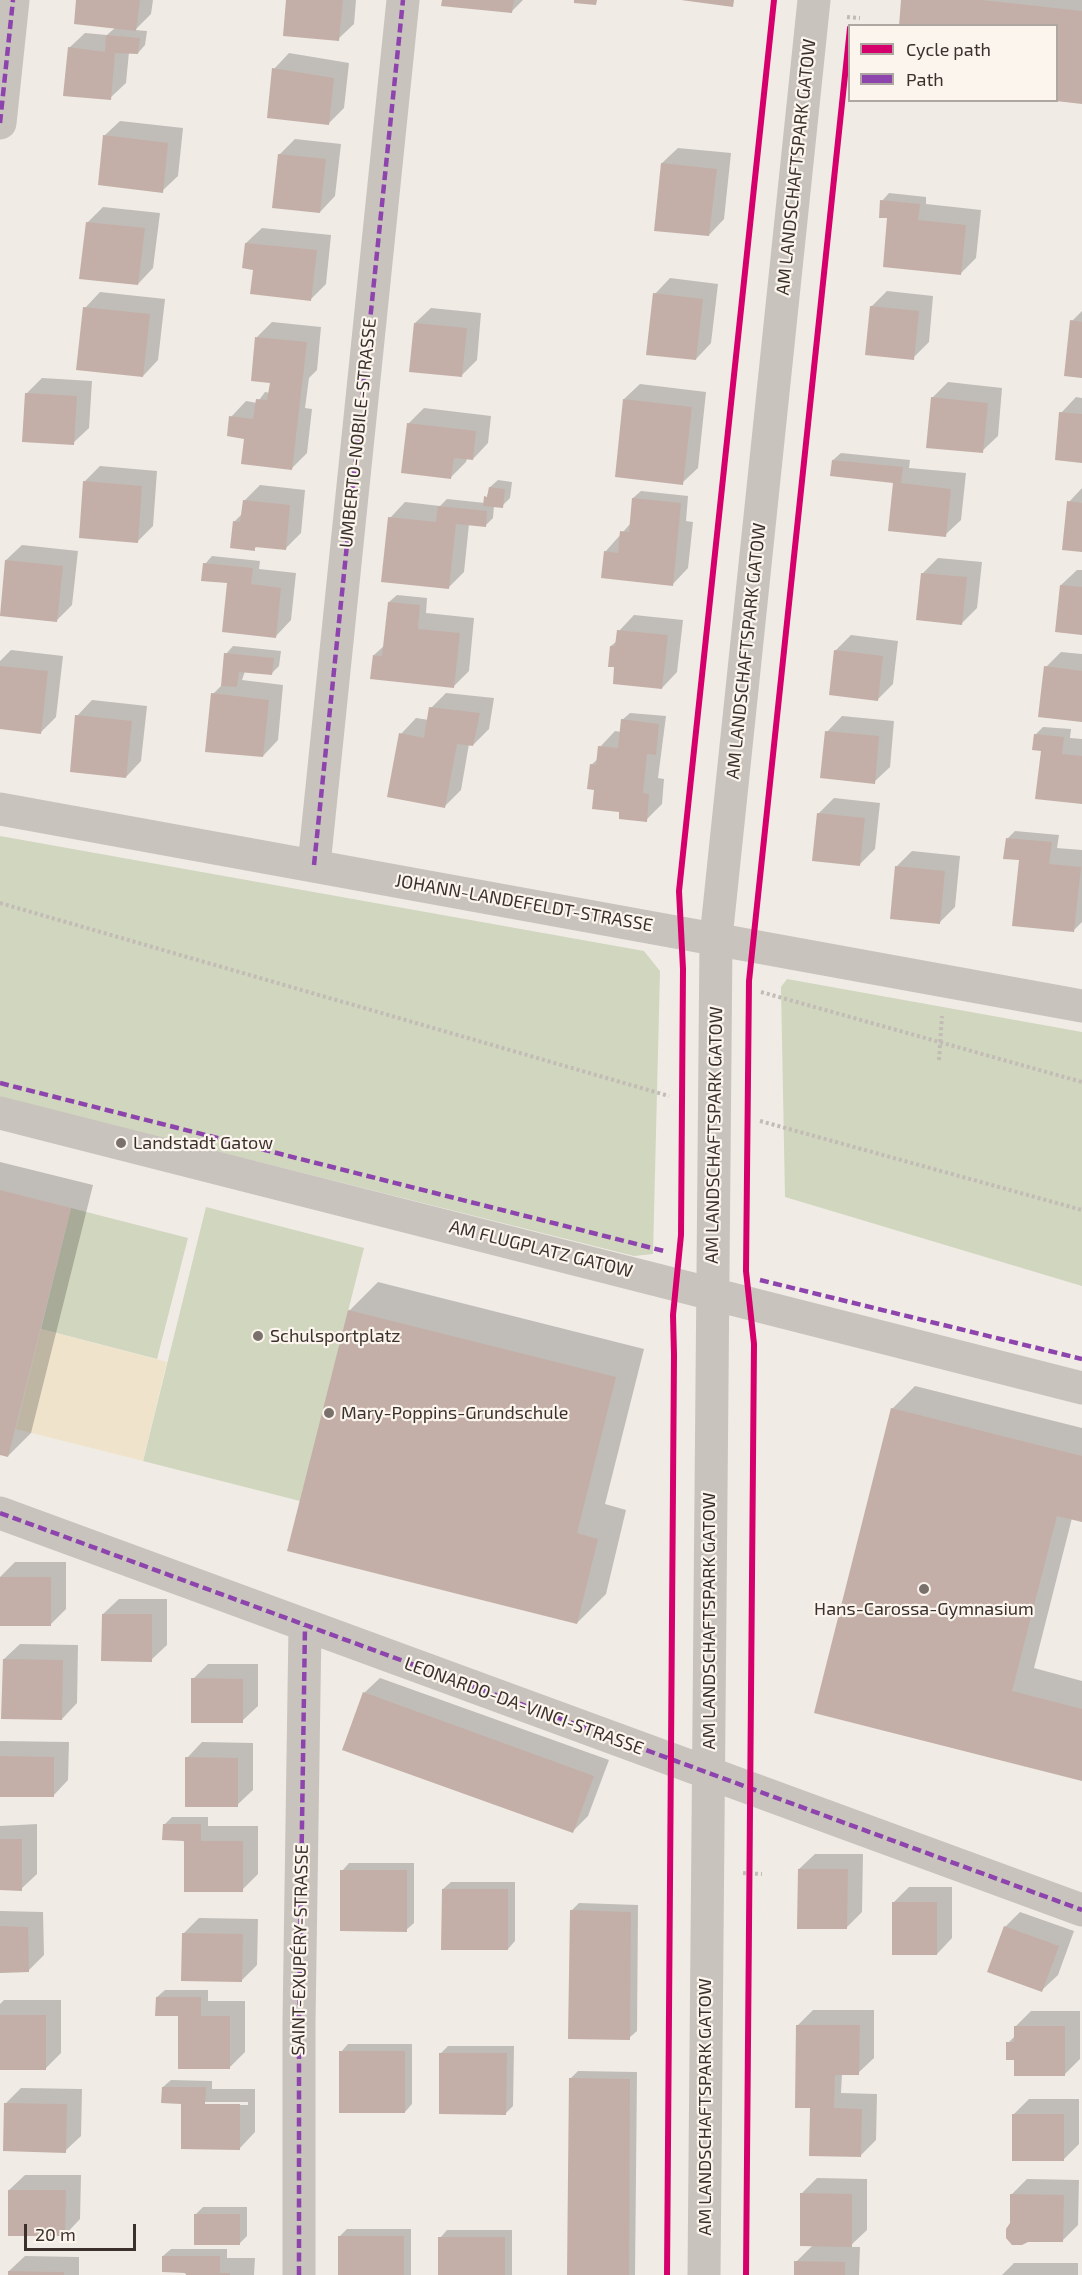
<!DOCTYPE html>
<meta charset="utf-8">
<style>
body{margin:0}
#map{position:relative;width:1082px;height:2275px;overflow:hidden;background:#f0ebe5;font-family:"Exo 2",sans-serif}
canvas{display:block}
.legend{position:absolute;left:848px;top:24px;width:210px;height:78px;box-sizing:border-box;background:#fbf5ee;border:2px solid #aea6a0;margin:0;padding:8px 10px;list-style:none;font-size:18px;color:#3b302b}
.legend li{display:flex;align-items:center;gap:12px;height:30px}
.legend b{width:30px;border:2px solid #aea6a0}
.scale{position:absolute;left:24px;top:2224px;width:112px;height:27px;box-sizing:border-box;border:3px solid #3b302b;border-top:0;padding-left:8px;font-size:18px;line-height:21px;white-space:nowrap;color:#3b302b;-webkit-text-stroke:4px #fbf5ee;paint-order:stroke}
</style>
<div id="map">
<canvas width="1082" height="2275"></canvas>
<ul class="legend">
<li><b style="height:8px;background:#d6006c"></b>Cycle path</li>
<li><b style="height:8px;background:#8e44ad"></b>Path</li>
</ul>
<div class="scale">20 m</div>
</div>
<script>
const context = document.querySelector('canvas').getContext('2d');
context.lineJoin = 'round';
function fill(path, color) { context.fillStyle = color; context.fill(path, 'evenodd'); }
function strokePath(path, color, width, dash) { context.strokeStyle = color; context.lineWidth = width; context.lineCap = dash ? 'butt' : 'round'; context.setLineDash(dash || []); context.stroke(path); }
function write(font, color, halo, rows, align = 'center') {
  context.font = font + ' "Exo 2",sans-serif'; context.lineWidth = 4.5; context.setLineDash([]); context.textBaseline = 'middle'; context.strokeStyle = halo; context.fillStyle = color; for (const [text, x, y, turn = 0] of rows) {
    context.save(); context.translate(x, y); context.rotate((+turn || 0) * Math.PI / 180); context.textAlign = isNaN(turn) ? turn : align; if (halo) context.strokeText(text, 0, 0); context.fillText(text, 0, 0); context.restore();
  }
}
const green = new Path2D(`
 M0,836L644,951L660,971L653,1254L634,1256L0,1097Z
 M787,979L1082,1032V1286L785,1197L781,987Z
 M206,1207L364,1248L300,1501L143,1461Z
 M71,1208L188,1238L157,1359L41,1329Z`);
const sand = new Path2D(`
 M41,1329L167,1362L143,1461L16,1429Z`);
const shadow = new Path2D(`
 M78,0H153L151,14L135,30L147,31L145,45L138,53L129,52L126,83L110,98L69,48L85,33L107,35L116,27Z
 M288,0H356L354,24L338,39Z
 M443,0H523L512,11Z
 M903,0H1082V103L1056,26Z
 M289,53L349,63L344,108L329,123L274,69Z
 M120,121L183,128L178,176L162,191L104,136Z
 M295,139L341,144L335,196L320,212L279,155Z
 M678,148L731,153L724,219L709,235L662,163Z
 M889,193L926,197V204L981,210L976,258L961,273L889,217L882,201Z
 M103,207L160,213L153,268L138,284L87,223Z
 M262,228L331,235L326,284L311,299L254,269L246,243Z
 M670,278L718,284L711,343L696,359L655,294Z
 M887,291L933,296L929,342L913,358L871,307Z
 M100,292L165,299L158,360L143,376L85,308Z
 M431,308L481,313L477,360L461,376L415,323Z
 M1082,311V376L1072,321Z
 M272,322L321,327L317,370L309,378L305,408L312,409L307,453L292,468L246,437L231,417L246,401L257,403L265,392L270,393L271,382L257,337Z
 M42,378L92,381L89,428L73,443L26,394Z
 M948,382L1002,388L998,436L982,451L932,398Z
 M640,384L706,392L698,468L682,483L624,399Z
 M1076,397L1082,398V461L1061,413Z
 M424,408L491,416L488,443L473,459L467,458L466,462L451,477L408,424Z
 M841,453L910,460L909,468L966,473L961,520L945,535L894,483L833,460Z
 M100,466L157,471L153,526L137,542L85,481Z
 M498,480L512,482L510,498L502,506L494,505L493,518L485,526L469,524L464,572L448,588L390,518L405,502L440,506L447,499L485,503L490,487Z
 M260,485L305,490L301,533L285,549L257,546L254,549L234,522L243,513L244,501Z
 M1082,488V550L1069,502Z
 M641,491L688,496L686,521L693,522L688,568L673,584L605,552L631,523L633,498Z
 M22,545L78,551L72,605L57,620L6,560Z
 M212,556L260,561L259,569L296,573L291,620L276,636L229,581L205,564Z
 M938,558L982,562L977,608L962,623L922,574Z
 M1077,570H1082V634L1061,585Z
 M397,595L427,598L426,613L474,618L469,671L454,686L374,655L385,645L389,602Z
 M634,615L683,620L677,672L662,688L616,666L611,646L618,640L619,631Z
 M851,635L898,641L893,684L878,699L835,651Z
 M233,646L281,651L279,666L272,673L245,671L242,680L283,685L278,740L263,756L213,694L223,684L226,654Z
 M11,650L63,656L56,717L41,732L0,728V661Z
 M1061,652L1082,654V720L1046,667Z
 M446,693L494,698L489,729L473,745L469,744L461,790L445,806L401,734L416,718L429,720L431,708Z
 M92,700L147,706L141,761L126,777L77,716Z
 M630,713L666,716L658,778L664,779L662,804L646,820L621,811L595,789L591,765L599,758L600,747L615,731L621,732L622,720Z
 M842,716L894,721L890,767L874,782L827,732Z
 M1043,727L1071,729L1070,738L1082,739V802L1042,750L1035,735Z
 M834,798L880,803L875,849L860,864L818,814Z
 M1015,831L1059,835L1057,848L1082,850V922L1074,930L1020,859L1008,838Z
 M912,851L960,856L955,907L939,923L896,867Z
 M0,1162L93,1185L31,1433L8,1456L0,1454Z
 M378,1282L644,1349L605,1504L626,1510L606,1594L577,1623L349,1311Z
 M915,1386L1082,1428V1521L1072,1518L1034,1668L1082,1681V1779L816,1712L892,1409Z
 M15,1562H66V1609L50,1625H0V1577Z
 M119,1599H167V1645L151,1660L103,1614Z
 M20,1644L78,1645L77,1703L62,1719L4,1659Z
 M208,1664H258V1706L242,1721L193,1679Z
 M380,1678L609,1760L588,1816L573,1831L364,1693Z
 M0,1741L69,1742L68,1780L53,1796L0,1795Z
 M202,1742L253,1743V1790L237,1805L187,1758Z
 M172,1817H208V1826H258V1874L242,1890L164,1825Z
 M37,1824V1874L21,1889L0,1888V1826Z
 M815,1854H863L862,1912L847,1927L799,1869Z
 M349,1863H414V1923L406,1930L342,1871Z
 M451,1882H515V1941L508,1949L443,1889Z
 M909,1887H952V1938L937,1954L894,1902Z
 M579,1903L638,1905L637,2031L629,2038L571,1911Z
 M0,1911L43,1912L44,1955L28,1971H0Z
 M1020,1912L1074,1931L1058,1975L1042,1990L1005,1927Z
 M199,1918L258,1919L257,1965L242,1980L183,1934Z
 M165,1990H208V2001H245V2052L229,2068L179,2014L157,1997Z
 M4,2000H61V2053L46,2068H0V2004Z
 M813,2010H874V2058L858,2073H842L841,2093L877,2094L876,2140L861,2155L811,2107L798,2025Z
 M1031,2011H1080V2059L1064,2075L1016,2059L1008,2043L1016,2035V2026Z
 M348,2044H412V2104L405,2112L341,2052Z
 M448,2046H514L513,2106L506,2113L441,2053Z
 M578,2071L637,2072L635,2275H569L570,2079Z
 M171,2080L212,2081V2089H255V2132L240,2148L163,2087ZM205,2102H248V2105H202Z
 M21,2088L82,2089L81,2136L65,2151L6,2103Z
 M1029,2099H1079V2144L1064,2159L1014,2114Z
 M25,2175H81L80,2219L65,2235L9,2190Z
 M817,2178L867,2179V2230L849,2247H860L859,2275H796V2262L813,2245L801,2194Z
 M1027,2179L1079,2180L1078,2225L1063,2240H1027L1011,2223V2195Z
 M203,2207H247V2236L239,2244L195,2215Z
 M347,2229H411V2275H339V2237Z
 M447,2230H512V2275H439L440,2238Z
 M171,2249H227V2258H255L254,2275H187L163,2256Z
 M25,2256L79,2257V2275H9V2271Z
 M1014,2263H1078V2275H1002Z`);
const building = new Path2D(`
 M76,0H140L136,31L74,24Z
 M286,0H343L339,41L283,36Z
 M442,0H514L512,13L441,6Z
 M574,0H597L596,5L574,3Z
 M681,0H734L733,7Z
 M901,0H982L1082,11V104L1056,101V26H899Z
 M106,35L140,38L138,54L115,53L111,100L63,96L68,47L105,52Z
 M272,68L334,78L329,125L267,118Z
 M103,135L168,143L163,193L98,185Z
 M278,154L326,159L320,213L272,208Z
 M661,163L717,169L709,236L654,231Z
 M880,200L920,204L918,220L966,225L961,275L883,267L887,218H879Z
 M86,222L145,228L138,285L79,279Z
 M245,243L317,250L311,301L250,294L253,270L242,268Z
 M653,293L703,299L696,360L646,355Z
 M870,306L919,311L914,360L865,355Z
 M83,307L150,314L143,377L76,370Z
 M1070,320L1082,322V378L1064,376Z
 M414,323L467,328L462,377L409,372Z
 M255,337L307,342L292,470L241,464L244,439L227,436L229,416L253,419L256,399L267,400L270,383L251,381Z
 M25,393L77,396L74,445L22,442Z
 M931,397L988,403L983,453L926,448Z
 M623,399L692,407L683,485L615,477Z
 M1059,412L1082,414V463L1055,460Z
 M407,423L476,431L473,460L454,458L451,479L401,473Z
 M832,460L903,467L901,483L951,489L946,537L888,531L893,483L830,476Z
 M83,481L142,486L138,543L79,538Z
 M489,487L505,489L503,508L483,506L484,496L487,497Z
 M632,498L681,503L673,586L601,578L604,551L618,553L620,531L629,532Z
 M243,500L290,505L286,550L255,547V551L230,548L233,521L240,522Z
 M1067,501L1082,503V552L1062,550Z
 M438,506L487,511L486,527L456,524L449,589L381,582L388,517L436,522Z
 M5,560L63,566L57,622L0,616Z
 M203,563L253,568L251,584L281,588L276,638L222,632L227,583L201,581Z
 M921,573L967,577L962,625L916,620Z
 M1060,585L1082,587V635L1055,632Z
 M388,602L420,605L418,629L460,633L454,688L370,679L373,655L382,656Z
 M617,630L668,635L662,689L613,684L614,667H608L610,646H615Z
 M834,650L883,656L878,701L829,695Z
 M224,653L274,658L272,675L239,672L237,687L221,686Z
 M0,666L48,671L41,734L0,729Z
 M1044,666L1082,671V722L1038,717Z
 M211,693L269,700L263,757L205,752Z
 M429,707L480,713L473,746L457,744L445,808L387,797L399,733L424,738Z
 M75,715L132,721L126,778L70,772Z
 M621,719L659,724L656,755L647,754L643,793L649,794L647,822L619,819V812L592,809L594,790L587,789L590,764L596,765L598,746L618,748Z
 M825,731L879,736L875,784L820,778Z
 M1034,734L1064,737L1062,754L1082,756V804L1035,799L1041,751L1032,750Z
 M817,813L865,818L860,866L812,861Z
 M1006,838L1052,842L1049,864L1081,867L1074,932L1012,926L1019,860L1003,859Z
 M895,866L945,871L940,924L890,919Z
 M0,1190L71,1208L8,1457L0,1455Z
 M348,1310L616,1377L577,1533L598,1539L577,1624L287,1551Z
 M891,1408L1082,1456V1522L1057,1516L1012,1691L1082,1709V1781L814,1713Z
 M0,1577H51V1626H0Z
 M102,1614H152V1662L101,1661Z
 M3,1659L63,1660L62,1720L1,1719Z
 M191,1678L243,1679V1723H191Z
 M363,1692L594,1776L573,1833L342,1750Z
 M0,1756L54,1757V1797H0Z
 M185,1757L238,1758V1807H185Z
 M163,1824H201V1841H243V1892H184V1841L162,1840Z
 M0,1839H22V1891L0,1890Z
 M798,1869H848L847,1929H797Z
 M340,1870H407V1932L340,1931Z
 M442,1889H508V1950H441Z
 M892,1902H937V1955H892Z
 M570,1910L631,1912L630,2040L568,2039Z
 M0,1926L28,1927L29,1972L0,1973Z
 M1004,1926L1059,1946L1042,1992L987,1972Z
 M182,1933L243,1934L242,1982L181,1981Z
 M156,1997H201V2016H230V2069H178V2016H155Z
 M0,2015H46V2070H0Z
 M796,2025H860L859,2075H835L834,2108L862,2109L861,2157L809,2156L810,2108H795Z
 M1014,2026H1065V2076H1014V2060H1006V2042H1014Z
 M339,2051H405V2113H339Z
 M439,2053H507L506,2115L439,2114Z
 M569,2078L630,2079L629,2275H567Z
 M162,2087H206L205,2104H240V2150L181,2149V2104L161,2103Z
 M4,2103L67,2104L66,2153L3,2151Z
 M1012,2114H1064V2161H1012Z
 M8,2190H66L65,2236H8Z
 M800,2193L852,2194V2247L800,2246Z
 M1010,2194L1064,2195L1063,2242H1028L1022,2245H1012L1006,2238V2229L1010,2223Z
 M194,2214H240V2245H194Z
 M338,2236H404V2275H338Z
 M438,2237H505V2275H438Z
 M162,2256H220V2273H230V2275H186V2273L162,2272Z
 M794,2261L845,2262V2275H794Z
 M8,2271L64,2272V2275H8Z`);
const path = new Path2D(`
 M847,17L860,18
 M0,903L669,1096
 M761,992L1082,1082
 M939,1060L942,1016
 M760,1121L1082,1210
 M743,1873L762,1874`);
const street = new Path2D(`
 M0,123L13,0
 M0,809L1082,1006
 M314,865L403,0
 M0,1113L1082,1388
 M0,1513L1082,1910
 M299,2275V2022L305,1626
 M704,2275L716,938L814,0`);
const quiet = new Path2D(`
 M0,123L13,0
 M314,865L403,0
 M0,1083L664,1251
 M760,1280L1082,1359
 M0,1513L1082,1910
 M299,2275V2022L305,1626`);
const cycleway = new Path2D(`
 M667,2275L674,1355L673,1315L681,1235L683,969L679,891L774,0
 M746,2275L754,1344L746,1271L749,981L850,28`);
const markers = [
 [121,1143,6,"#7a716c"],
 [258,1336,6,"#7a716c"],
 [329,1413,6,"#7a716c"],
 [924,1589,6,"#7a716c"]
];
const streetNames = [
 ["AM LANDSCHAFTSPARK GATOW",796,167,-84],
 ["UMBERTO-NOBILE-STRASSE",358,433,-84],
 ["AM LANDSCHAFTSPARK GATOW",746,651,-84],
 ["JOHANN-LANDEFELDT-STRASSE",524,903,10],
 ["AM LANDSCHAFTSPARK GATOW",714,1135,-89],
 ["AM FLUGPLATZ GATOW",541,1249,14],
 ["AM LANDSCHAFTSPARK GATOW",709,1621,-90],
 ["LEONARDO-DA-VINCI-STRASSE",524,1706,20],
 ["SAINT-EXUPÉRY-STRASSE",300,1950,-89],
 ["AM LANDSCHAFTSPARK GATOW",705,2107,-90]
];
const poiNames = [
 ["Landstadt Gatow",133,1143],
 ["Schulsportplatz",270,1336],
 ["Mary-Poppins-Grundschule",341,1413],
 ["Hans-Carossa-Gymnasium",924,1609,"center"]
];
fill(green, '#d1d6bf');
fill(sand, '#efe3cc');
fill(shadow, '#0003');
fill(building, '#c3afa7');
strokePath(path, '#c2bbb6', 4, [3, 3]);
strokePath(street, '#c9c3be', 33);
strokePath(quiet, '#8e44ad', 4.5, [9, 4.5]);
strokePath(cycleway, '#d6006c', 6);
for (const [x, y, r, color] of markers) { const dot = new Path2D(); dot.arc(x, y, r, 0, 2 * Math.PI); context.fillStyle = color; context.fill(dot); strokePath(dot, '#fbf5ee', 2); }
write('18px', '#3b302b', '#fbf5ee', streetNames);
write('18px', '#3b302b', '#fbf5ee', poiNames, 'left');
</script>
